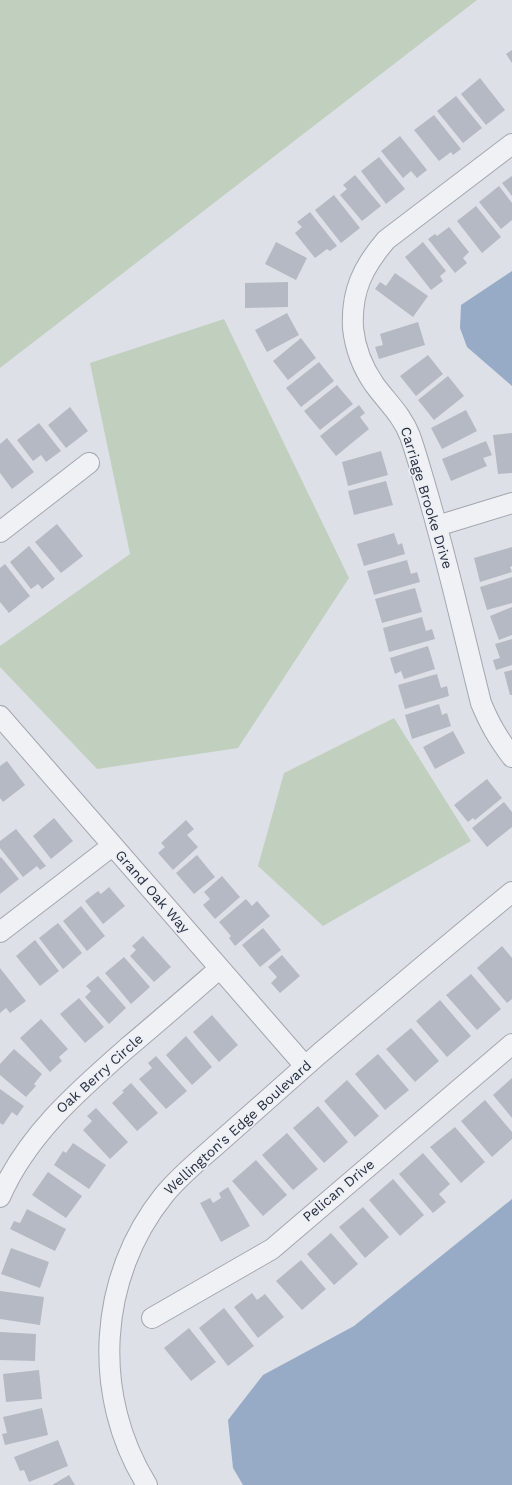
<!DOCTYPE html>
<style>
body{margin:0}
canvas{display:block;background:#dde0e7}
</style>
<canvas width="512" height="1485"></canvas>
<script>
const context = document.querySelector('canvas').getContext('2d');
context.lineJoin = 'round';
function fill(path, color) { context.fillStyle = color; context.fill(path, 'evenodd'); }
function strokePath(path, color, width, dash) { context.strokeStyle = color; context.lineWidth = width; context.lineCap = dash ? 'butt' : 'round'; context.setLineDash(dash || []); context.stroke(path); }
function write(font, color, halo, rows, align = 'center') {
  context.font = font + ' "Work Sans",sans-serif'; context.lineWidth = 3.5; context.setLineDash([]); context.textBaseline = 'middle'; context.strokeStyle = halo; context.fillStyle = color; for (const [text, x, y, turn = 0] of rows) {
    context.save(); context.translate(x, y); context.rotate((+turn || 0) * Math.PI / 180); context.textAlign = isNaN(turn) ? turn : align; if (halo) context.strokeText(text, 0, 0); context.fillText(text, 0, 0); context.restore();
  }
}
const green = new Path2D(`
 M0,0H477L0,368Z
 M224,319L349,578L238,748L97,769L0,667V646L130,554L90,363Z
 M394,718L471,841L323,926L258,866L284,773Z`);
const water = new Path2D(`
 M512,271V386L467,347L460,328L461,305Z
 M512,1199V1485H243L233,1468L228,1420L263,1375L354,1326Z`);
const building = new Path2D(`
 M512,50V63L506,54Z
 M480,78L505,110L486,125L461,94Z
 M456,96L482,128L463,143L437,111Z
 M434,115L461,149L453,155L451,152L439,161L414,130Z
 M400,136L427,170L417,178L411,171L403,178L381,151Z
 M379,157L405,189L386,204L361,171Z
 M355,175L381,206L362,221L340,195L347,189L343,185Z
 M512,176V196L502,183Z
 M499,186L512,203V220L501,229L479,202Z
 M334,195L360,228L341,243L315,210Z
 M476,206L501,237L482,253L457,221Z
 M310,212L337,246L330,251L327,249L315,258L295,233L302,227L297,222Z
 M449,227L469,252L463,258L467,263L455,273L428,239L435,234L437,236Z
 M276,242L307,258L296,280L265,264Z
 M423,242L446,271L440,276L443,281L431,290L405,257Z
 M395,273L428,296L413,317L375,289L380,282L386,286Z
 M288,282V307L245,308V283Z
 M287,313L299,335L267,352L255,330Z
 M418,322L425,345L379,359L375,347L383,345L380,334Z
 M301,338L316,358L288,380L273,361Z
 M428,355L443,374L416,396L400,376Z
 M319,362L334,381L301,407L286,388Z
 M448,376L464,396L434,420L418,400Z
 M337,385L353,404L320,430L304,411Z
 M359,405L365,413L360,417L369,429L336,456L320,436Z
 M70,407L88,431L66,448L48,425Z
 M466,410L477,431L442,449L431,428Z
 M39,423L61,451L46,462L41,455L33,461L17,440Z
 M512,433V473L498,474L493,435Z
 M7,438L34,472L12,489L0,473V444Z
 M486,441L492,455L483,458L487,466L451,481L442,459Z
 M381,451L388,475L348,486L342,462Z
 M386,481L393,505L354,515L348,491Z
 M57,524L83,556L61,573L35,542Z
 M394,533L398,545L402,543L405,554L364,566L357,544Z
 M29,546L55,579L42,589L38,584L31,589L10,562Z
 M512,547V566L510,567L512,572L480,582L474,558Z
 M407,560L411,574L417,572L420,582L374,595L367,571Z
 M5,564L30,596L9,613L0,602V568Z
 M512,577V603L487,610L480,587Z
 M415,588L422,612L382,623L375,599Z
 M512,607V635L499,640L490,616Z
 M422,617L426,631L432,629L435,639L389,652L383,628Z
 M512,639V665L496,670L493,660L500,658L495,644Z
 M428,646L435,669L404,679L401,671L395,674L390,658Z
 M512,670V695H510L504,672Z
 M437,674L441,688L447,686L449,696L405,709L398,685Z
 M439,704L442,715L447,713L451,726L412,739L405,715Z
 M453,731L465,753L435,769L423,747Z
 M7,761L25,785L3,802L0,798V766Z
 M487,779L502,798L475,820L473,818L468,822L454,805Z
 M504,802L512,812V827L487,847L472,828Z
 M54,818L73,841L51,859L33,836Z
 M186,820L194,829L187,835L198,847L173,870L158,853L165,847L161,843Z
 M16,829L46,866L40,870L37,866L23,877L0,848V841Z
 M197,855L215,877L194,894L176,873Z
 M1,857L19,879L0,894V858Z
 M222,876L240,897L215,919L203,905L210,899L204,892Z
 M109,887L125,906L103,924L85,901L98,891L101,894Z
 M246,899L252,906L257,901L270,916L235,946L229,938L231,936L219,922Z
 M81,906L105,936L87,951L63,921Z
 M58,923L82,953L63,969L39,938Z
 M263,928L281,950L260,967L242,945Z
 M143,936L171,967L154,982L130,956L136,950L132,946Z
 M35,940L59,971L40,986L16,956Z
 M502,946L512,958V999L507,1003L477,968Z
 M282,955L300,976L280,993L271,983L277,977L268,967Z
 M124,957L150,987L131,1004L105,973Z
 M0,968L26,1001L10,1013L6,1008L0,1013Z
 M471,974L501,1009L477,1030L446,995Z
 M98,976L126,1008L109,1024L85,997L91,991L86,986Z
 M79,998L104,1027L85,1043L60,1014Z
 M440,1000L471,1036L447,1057L416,1021Z
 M212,1015L238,1045L219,1062L193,1032Z
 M41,1019L68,1049L59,1057L62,1061L50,1072L20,1038Z
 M411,1028L439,1061L415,1082L386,1049Z
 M186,1036L212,1067L192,1085L166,1055Z
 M14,1049L42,1074L34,1084L36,1086L26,1097L0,1075V1064Z
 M378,1054L409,1090L385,1110L355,1074Z
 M156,1056L187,1091L166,1109L139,1079L152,1068L148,1063Z
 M512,1078V1118L493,1095Z
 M347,1080L379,1116L355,1137L324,1101Z
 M131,1083L158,1113L137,1131L112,1103L124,1092L122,1091Z
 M0,1089L24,1106L17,1116L12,1112L3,1125L0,1123Z
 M485,1100L512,1132V1139L492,1157L461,1121Z
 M318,1106L348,1142L324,1163L293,1128Z
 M96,1108L128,1142L110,1159L83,1130L92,1121L87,1116Z
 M455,1127L485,1162L461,1183L430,1147Z
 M287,1133L318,1169L293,1190L262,1155Z
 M73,1143L106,1165L89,1189L54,1165L63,1151L66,1153Z
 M423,1153L450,1184L439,1194L446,1202L433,1213L399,1174Z
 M256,1160L287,1195L263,1216L232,1181Z
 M48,1172L82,1196L66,1218L32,1195Z
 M393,1179L424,1215L400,1236L369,1200Z
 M228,1187L250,1226L221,1242L200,1203L210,1198L213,1203L221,1198L219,1193Z
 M363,1207L389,1237L365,1258L339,1227Z
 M27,1209L66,1229L55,1251L10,1229L14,1221L20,1223Z
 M331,1233L358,1264L334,1285L307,1254Z
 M11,1248L49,1262L40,1288L1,1274Z
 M301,1260L326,1289L302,1310L276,1281Z
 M0,1291L44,1297L40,1325L0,1319Z
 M252,1293L257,1300L265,1294L284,1317L258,1338L234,1307Z
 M224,1308L254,1346L228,1366L199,1328Z
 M189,1328L216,1362L191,1381L164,1348Z
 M0,1332L36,1334L35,1361L0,1360Z
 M39,1370L42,1399L6,1402L3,1374Z
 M42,1408L48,1435L5,1445L2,1434L7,1433L3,1417Z
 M58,1440L68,1466L29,1482L24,1470L20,1471L14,1457Z
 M69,1475L75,1485H52Z`);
const minor = new Path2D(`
 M512,144L386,240C363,267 351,291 353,328C355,347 363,368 374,384C387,402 402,415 410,436C416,453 421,471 426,488C447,559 463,631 481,703C490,725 498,738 512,757
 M437,526L512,503
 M0,532L89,463
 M0,716L305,1066
 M0,932L112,846
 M0,1197C27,1135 78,1091 127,1048C158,1022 189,995 219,969
 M152,1318L272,1249L512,1044
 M147,1485C91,1395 98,1277 164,1195C181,1174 203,1157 223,1139C255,1111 287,1082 319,1054C383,1000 447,945 512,892`);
const streetNames = [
 ["Carriage Brooke Drive",426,498,73],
 ["Grand Oak Way",152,892,49],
 ["Oak Berry Circle",100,1074,-42],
 ["Wellington's Edge Boulevard",238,1128,-42],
 ["Pelican Drive",339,1191,-40]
];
fill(green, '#c1d0be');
fill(water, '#97abc7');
fill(building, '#b4b9c3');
strokePath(minor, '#a2a7b1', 22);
strokePath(minor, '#eff1f5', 20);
write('14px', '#262d3d', '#eceff4', streetNames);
</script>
